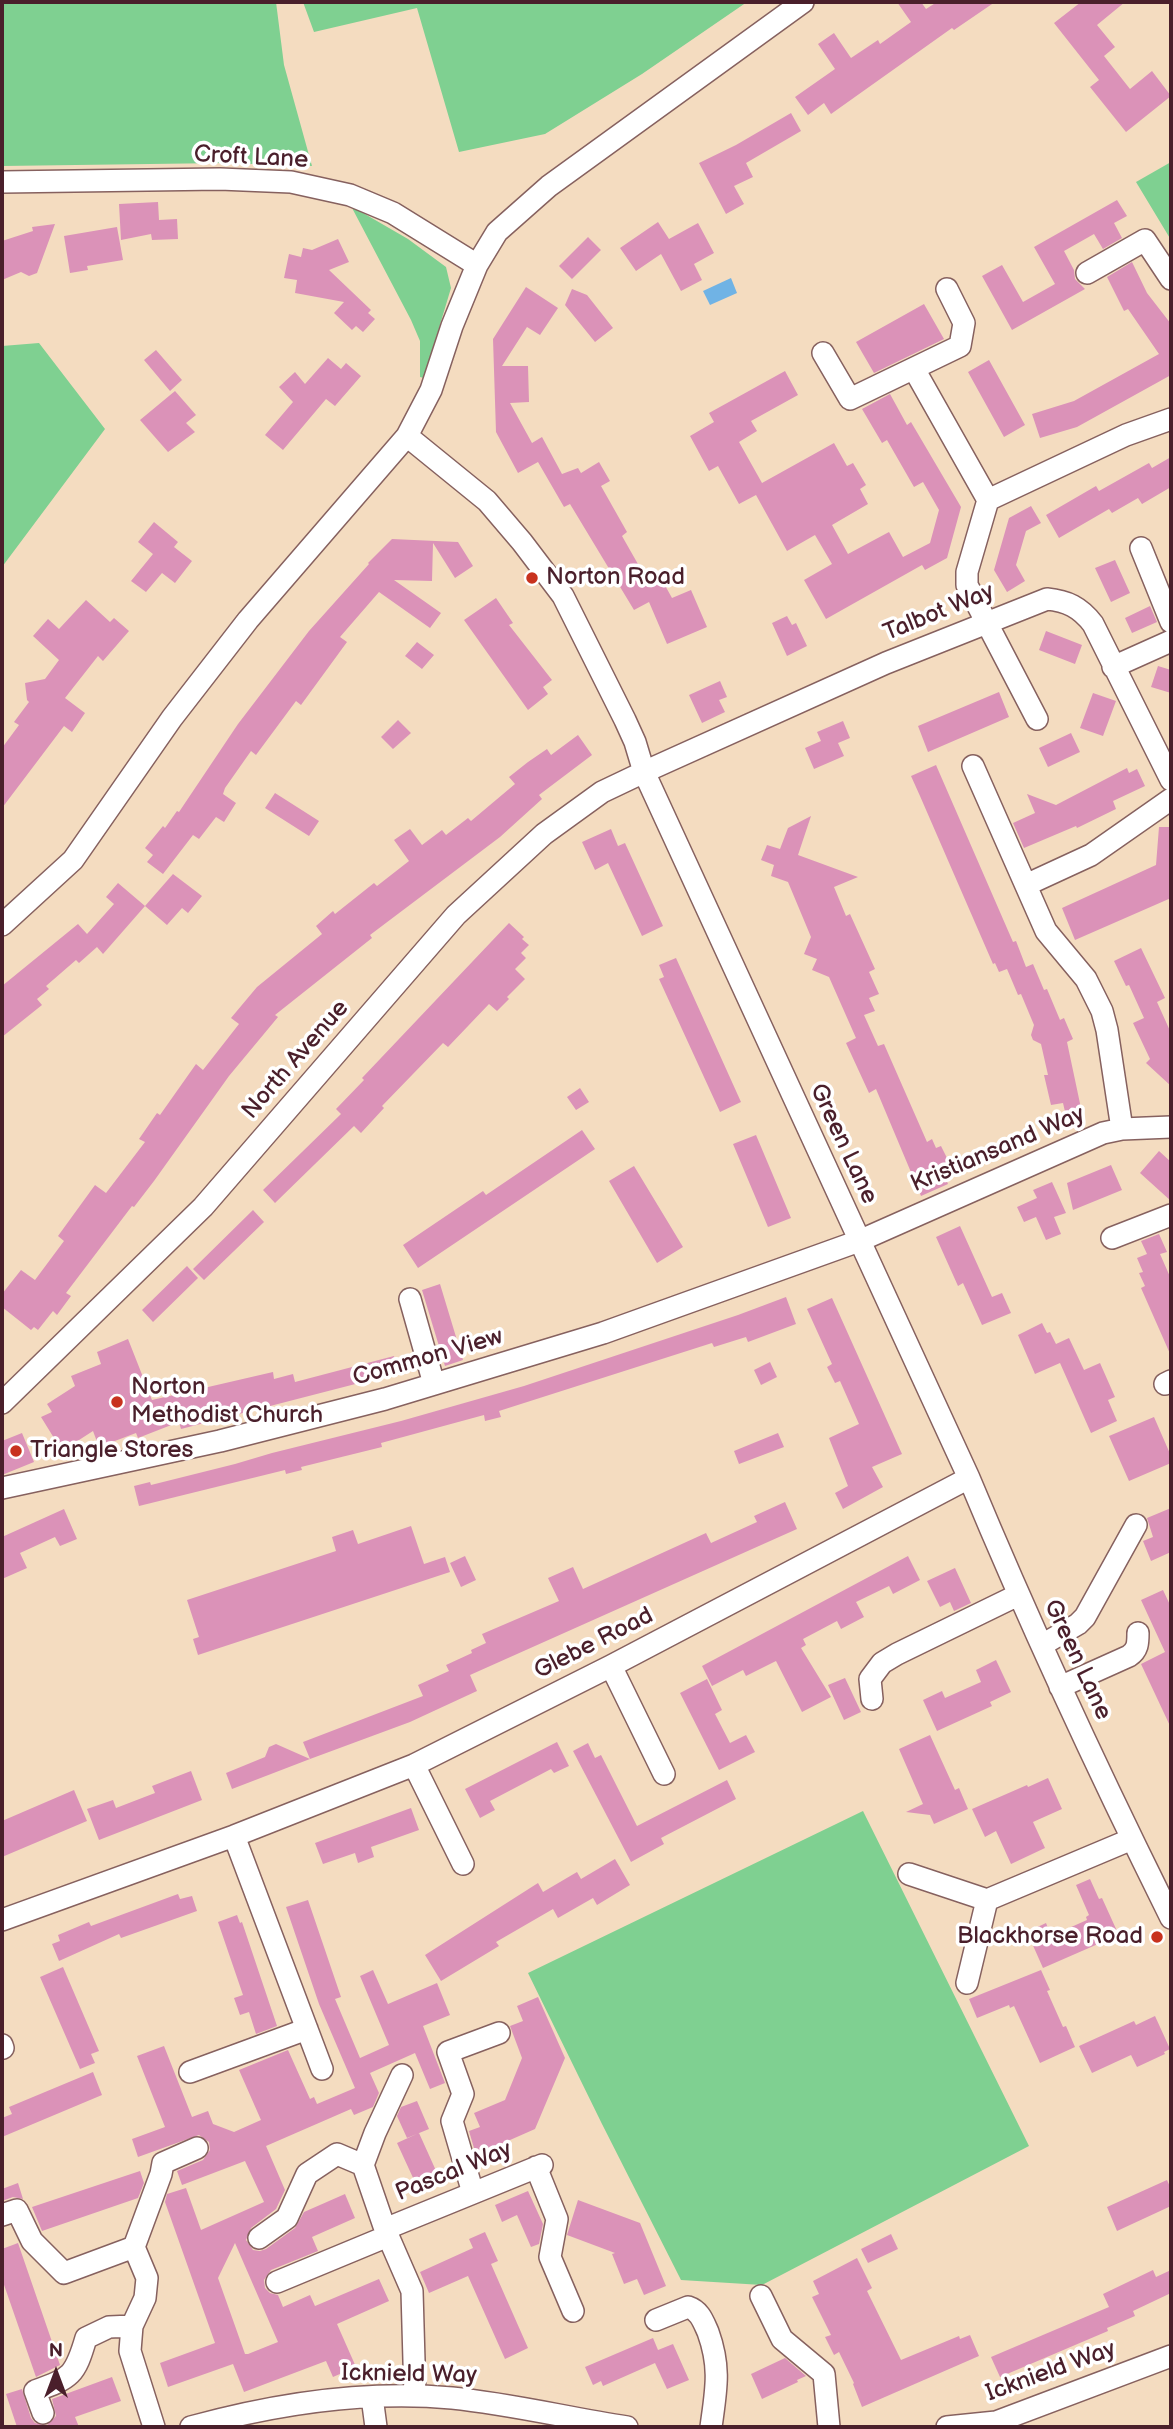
<!DOCTYPE html>
<style>
body{margin:0}
#map{position:relative;width:1173px;height:2429px;overflow:hidden;background:#f4dcc0;font-family:"Balsamiq Sans",sans-serif}
canvas{display:block}
.frame{position:absolute;inset:0;border:4px solid #4a1f2b;pointer-events:none}
.north{position:absolute;left:21px;top:2338px;width:70px;height:70px;-webkit-text-stroke:5px #fff;paint-order:stroke;rotate:0deg;font-size:19px;font-weight:700;line-height:28px;text-align:center;color:#4a1f2b}
.north::after{content:'';display:block;margin:auto;width:24px;height:32px;background:#4a1f2b;clip-path:polygon(50% 0,100% 100%,50% 72%,0 100%)}
</style>
<div id="map">
<canvas width="1173" height="2429"></canvas>
<div class="frame"></div>
<div class="north">N</div>
</div>
<script>
const context = document.querySelector('canvas').getContext('2d');
context.lineJoin = 'round';
function fill(path, color) { context.fillStyle = color; context.fill(path, 'evenodd'); }
function strokePath(path, color, width, dash) { context.strokeStyle = color; context.lineWidth = width; context.lineCap = dash ? 'butt' : 'round'; context.setLineDash(dash || []); context.stroke(path); }
function write(font, color, halo, rows, align = 'center') {
  context.font = font + ' "Balsamiq Sans",sans-serif'; context.lineWidth = 7; context.setLineDash([]); context.textBaseline = 'middle'; context.strokeStyle = halo; context.fillStyle = color; for (const [text, x, y, turn = 0] of rows) {
    context.save(); context.translate(x, y); context.rotate((+turn || 0) * Math.PI / 180); context.textAlign = isNaN(turn) ? turn : align; if (halo) context.strokeText(text, 0, 0); context.fillText(text, 0, 0); context.restore();
  }
}
const green = new Path2D(`
 M2,2H276L284,65L312,166L224,163L2,166Z
 M303,2H747L642,74L545,134L459,152L417,8L314,32Z
 M1171,162V240L1136,182Z
 M351,206L408,239L446,267L451,288L424,378L420,377V341L411,320Z
 M39,343L105,429L2,567V346Z
 M863,1811L1029,2146L762,2285L681,2280L602,2124L528,1973Z`);
const water = new Path2D(`
 M731,278L737,293L710,305L703,291Z`);
const building = new Path2D(`
 M897,2H921L926,9L937,2H995L954,30L952,28L831,114L824,103L808,115L795,97L835,69L818,44L834,33L851,58L878,40L880,44L911,22Z
 M1081,2H1125L1097,25L1115,47L1104,56L1130,89L1152,71L1171,96L1126,132L1090,87L1099,80L1054,23Z
 M791,113L801,131L746,163L753,177L734,186L744,204L726,214L699,163L736,145Z
 M1117,200L1127,216L1114,223L1122,238L1103,249L1094,234L1064,251L1074,270L1075,279L1085,289L1012,330L982,276L1002,265L1023,302L1055,284L1034,247Z
 M158,202L159,220L177,219L178,239L152,240L151,234L121,240L119,204Z
 M658,222L669,239L698,223L714,253L694,264L702,280L681,291L661,254L636,271L620,248Z
 M55,224L37,273L29,276L21,272L2,280V241L33,231L32,227Z
 M117,227L123,260L87,266L88,270L70,273L64,236Z
 M588,237L601,250L572,279L559,266Z
 M338,239L349,262L329,270L371,310L368,313L375,319L363,332L356,326L352,330L334,313L344,302L295,293L297,280L284,278L289,254L301,257L303,248L312,250Z
 M1132,262L1147,293L1171,324V375L1077,427L1040,438L1032,414L1074,401L1159,354L1128,309L1124,311L1107,277Z
 M526,287L558,308L540,335L527,327L502,366H528L529,402L510,403L532,443L542,437L562,474L578,468L581,473L599,462L610,481L601,486L627,532L622,536L651,587L662,580L672,598L691,590L707,627L667,644L649,602L634,610L570,504L564,507L538,462L518,473L496,432L493,339Z
 M572,289L587,295L613,328L595,342L565,305Z
 M924,304L944,339L874,373L856,342Z
 M156,350L182,380L170,391L144,360Z
 M328,358L341,369L346,363L361,376L335,406L326,399L283,450L265,435L293,402L279,387L295,372L305,384Z
 M989,360L1025,425L1004,437L968,372Z
 M785,371L798,395L751,421L757,431L739,442L762,483L834,443L847,466L853,463L866,485L860,489L868,504L832,525L848,554L889,532L903,557L930,543L939,510L923,482L914,487L887,440L882,443L862,409L890,394L907,425L911,422L961,507L947,558L925,570L922,565L826,619L804,580L832,564L815,535L787,551L756,495L739,504L718,466L709,471L690,436L714,422L709,413Z
 M175,391L196,415L186,423L195,432L168,452L140,420Z
 M1171,457V487L1142,504L1138,498L1112,513L1109,509L1059,538L1046,515L1096,486L1099,491L1149,463L1152,468Z
 M1031,506L1041,523L1026,531L1016,565L1025,581L1007,592L994,570L1009,518Z
 M154,522L178,542L174,547L192,561L175,583L162,573L146,592L131,581L153,554L138,542Z
 M392,539L458,542L473,566L455,578L433,543L432,581L394,580L441,613L430,628L379,592L340,637L347,642L301,705L296,701L256,755L251,751L225,788L223,794L236,803L224,822L216,817L199,839L193,835L163,874L147,862L153,855L145,848L163,826L165,828L177,811L179,812L238,724L309,631L369,564L368,563Z
 M1115,560L1130,593L1111,602L1095,568Z
 M496,598L513,623L509,625L552,680L543,687L548,694L528,710L464,620Z
 M86,600L110,622L114,618L129,631L103,661L98,656L65,698L85,713L72,732L64,726L2,808V748L19,725L14,722L29,702L27,700L25,683L45,679L59,660L33,636L48,619L59,629Z
 M1150,606L1157,622L1132,633L1125,618Z
 M787,616L792,625L796,623L807,646L787,656L772,623Z
 M1046,631L1082,645L1075,664L1039,650Z
 M417,642L434,655L422,669L405,656Z
 M1158,666L1171,670V693L1151,687Z
 M720,681L727,697L719,700L725,712L702,723L689,695Z
 M999,692L1009,717L928,752L918,726Z
 M1093,693L1116,701L1103,736L1080,728Z
 M398,720L411,733L393,749L381,737Z
 M843,721L850,738L838,743L844,756L814,769L805,748L821,741L817,732Z
 M1071,733L1080,752L1048,767L1039,748Z
 M578,735L592,755L539,795L542,799L500,837L370,935L372,938L275,1015L278,1017L229,1076L154,1181L134,1207L132,1206L66,1293L71,1296L57,1315L53,1311L38,1330L34,1327L31,1330L2,1307V1294L21,1270L35,1280L64,1241L58,1236L95,1185L106,1193L145,1142L139,1139L157,1113L160,1115L196,1064L203,1070L239,1024L231,1018L257,987L322,934L316,926L333,911L335,914L374,883L377,886L409,861L394,840L410,829L422,845L442,830L446,835L468,818L471,821L515,784L509,777L528,762L547,749L551,755Z
 M936,765L1013,942L1016,941L1026,967L1033,964L1044,990L1047,989L1060,1020L1064,1018L1073,1039L1067,1042L1082,1113L1066,1116L1063,1103L1051,1105L1044,1075H1048L1041,1044L1033,1040L1031,1035L1034,1025L1021,994L1018,995L1007,969L999,972L995,963L993,964L920,796L911,776Z
 M1127,768L1129,773L1137,769L1145,786L1113,801L1116,809L1077,828L1076,826L1024,848L1013,823L1035,813L1027,794L1056,805Z
 M275,793L319,821L309,836L265,808Z
 M811,816L798,855L858,877L834,887L846,916L850,914L875,969L869,972L879,994L869,998L875,1011L864,1015L878,1046L884,1044L927,1142L932,1139L936,1148L941,1146L949,1162L940,1166L948,1184L921,1196L876,1089L869,1093L846,1043L856,1038L829,977L812,970L817,959L804,954L811,937L788,882L771,876L774,865L761,860L767,845L780,849L788,828Z
 M1159,827H1171V898L1075,940L1062,908L1156,865Z
 M611,829L618,846L625,843L663,926L642,936L608,863L595,870L582,842Z
 M173,874L202,896L188,913L182,908L167,925L145,906Z
 M118,883L145,906L103,954L97,947L79,963L76,960L46,986L49,989L37,999L42,1005L2,1037V986L78,924L87,934L114,904L106,897Z
 M509,923L524,937L522,939L529,945L521,953L526,958L515,969L525,979L507,997L509,999L497,1011L489,1004L448,1047L443,1043L382,1106L384,1108L361,1133L354,1126L275,1203L263,1190L341,1114L336,1109L364,1080L362,1078Z
 M1141,948L1165,998L1157,1002L1171,1033V1086L1146,1063L1150,1059L1133,1023L1144,1018L1129,985L1126,986L1114,961Z
 M676,958L741,1102L720,1112L659,979L664,977L659,965Z
 M580,1088L589,1102L576,1110L567,1097Z
 M582,1130L595,1149L418,1268L403,1245L483,1191L486,1195Z
 M756,1135L791,1218L768,1227L733,1144Z
 M1159,1151L1171,1162V1201L1140,1173Z
 M1111,1165L1122,1190L1073,1210L1067,1183Z
 M634,1166L683,1247L657,1263L609,1181Z
 M1052,1182L1066,1213L1054,1217L1061,1234L1046,1240L1036,1217L1024,1222L1017,1207L1037,1198L1033,1190Z
 M253,1210L264,1222L204,1280L193,1269Z
 M960,1226L992,1297L1002,1293L1011,1313L982,1325L963,1283L958,1286L936,1237Z
 M1159,1234L1167,1252L1160,1254L1171,1279V1356L1141,1288L1145,1286L1139,1273L1143,1272L1137,1258L1147,1254L1141,1241Z
 M187,1266L198,1278L153,1322L142,1310Z
 M440,1284L463,1360L445,1366L422,1290Z
 M786,1297L796,1324L748,1342L746,1337L714,1347L712,1343L499,1411L501,1417L485,1421L484,1415L381,1443L382,1447L301,1467L302,1470L286,1474L285,1470L139,1506L134,1486L150,1482L151,1485L235,1464L272,1453L401,1421L524,1386L738,1315Z
 M832,1298L902,1454L872,1467L883,1487L843,1509L835,1493L848,1486L829,1438L859,1424L840,1381L835,1383L827,1367L832,1364L807,1309Z
 M1042,1323L1047,1333L1050,1332L1056,1344L1069,1338L1084,1370L1100,1363L1115,1397L1108,1400L1117,1421L1091,1433L1060,1363L1035,1374L1018,1335Z
 M128,1339L152,1400L273,1372L274,1379L293,1374L295,1382L394,1356L398,1373L181,1429L179,1422L138,1438L136,1433L99,1447L93,1431L62,1451L41,1417L52,1412L47,1404L75,1386L71,1376L101,1364L97,1352Z
 M770,1362L777,1377L761,1385L754,1370Z
 M1154,1417L1171,1456V1463L1129,1481L1109,1436Z
 M22,1433L34,1462L2,1475V1441Z
 M778,1433L784,1447L739,1464L734,1451Z
 M785,1502L797,1529L470,1675L477,1691L410,1722L310,1759L303,1742L423,1696L418,1685L449,1671L446,1665L472,1653L471,1650L486,1643L482,1634L559,1601L548,1578L573,1567L583,1589L706,1533L711,1543L757,1522L754,1516Z
 M1171,1508V1552L1151,1561L1143,1541L1153,1537L1147,1518Z
 M64,1509L77,1539L60,1546L55,1537L20,1553L27,1568L2,1579V1537Z
 M411,1526L424,1564L445,1557L450,1572L198,1655L193,1639L199,1637L187,1600L336,1551L332,1537L353,1530L358,1544Z
 M465,1556L476,1580L461,1587L450,1563Z
 M908,1556L920,1580L893,1594L889,1586L856,1602L864,1617L841,1629L837,1621L803,1639L806,1645L801,1648L831,1697L802,1712L776,1661L746,1676L743,1670L712,1686L702,1666Z
 M955,1568L971,1603L954,1611L950,1602L940,1607L927,1581Z
 M1163,1590L1171,1607V1728L1141,1664L1165,1652L1141,1600Z
 M996,1660L1011,1692L990,1702L992,1706L937,1731L923,1700L942,1691L945,1698L981,1682L976,1670Z
 M845,1678L861,1712L844,1720L828,1685Z
 M707,1679L722,1710L715,1714L730,1743L746,1735L755,1752L719,1770L680,1693Z
 M930,1735L955,1790L959,1788L968,1809L934,1824L930,1815L906,1812L923,1804L899,1749Z
 M557,1742L569,1766L554,1773L551,1769L490,1801L495,1810L480,1818L465,1789Z
 M588,1743L595,1758L601,1755L637,1826L727,1780L736,1799L661,1838L664,1844L631,1862L573,1751Z
 M276,1744L310,1759L232,1789L226,1773L265,1757L269,1747Z
 M191,1771L202,1800L99,1840L87,1809L113,1800L116,1808L155,1793L152,1786Z
 M1048,1778L1062,1809L1033,1822L1045,1848L1011,1864L996,1831L985,1837L972,1809L1027,1785L1028,1787Z
 M74,1790L87,1821L2,1857V1821Z
 M411,1808L419,1830L371,1847L374,1857L358,1863L355,1853L323,1864L315,1843Z
 M615,1859L630,1885L597,1905L593,1898L558,1918L553,1909L496,1942L499,1946L441,1981L425,1955L538,1883L543,1892L577,1872L581,1879Z
 M1090,1879L1099,1899L1102,1898L1117,1931L1096,1940L1098,1944L1043,1968L1027,1932L1046,1923L1051,1936L1087,1920L1086,1917L1089,1915L1076,1885Z
 M178,1894L180,1899L192,1896L197,1911L121,1938L119,1934L59,1961L52,1944L60,1941L58,1935L89,1922L91,1926Z
 M308,1900L341,1997L335,1999L360,2058L389,2045L360,1976L373,1970L388,2004L437,1983L450,2015L423,2026L445,2083L430,2089L415,2053L370,2073L379,2093L373,2107L354,2115L351,2109L266,2146L285,2190L276,2209L251,2228L246,2240L253,2250L260,2251L266,2249L295,2228L304,2212L345,2194L355,2218L312,2237L318,2251L271,2270L264,2280L265,2288L270,2293L278,2295L283,2307L310,2295L315,2306L379,2279L389,2301L337,2324L356,2367L333,2377L326,2361L244,2392L233,2364L168,2387L160,2363L215,2343L165,2202L167,2194L186,2188L201,2230L264,2202L245,2161L182,2185L177,2171L203,2160L210,2150L209,2142L199,2135L138,2157L132,2139L165,2127L137,2056L164,2046L192,2117L208,2111L213,2124L234,2132L261,2120L239,2070L288,2050L310,2099L314,2097L317,2104L355,2088L319,2004L286,1907ZM235,2243L278,2342L248,2354H245L218,2278Z
 M237,1915L240,1923L242,1922L277,2026L256,2034L249,2012L240,2015L234,1998L243,1995L218,1922Z
 M63,1967L99,2051L91,2054L95,2063L80,2069L40,1977Z
 M1041,1970L1050,1990L1047,1991L1063,2027L1066,2026L1075,2047L1040,2063L1014,2006L1010,2008L1009,2005L977,2018L969,1999Z
 M538,1997L565,2058L535,2129L476,2155L469,2131L480,2127L474,2113L505,2100L522,2058L510,2026L523,2021L517,2006Z
 M1155,2016L1170,2049L1164,2052L1165,2054L1137,2067L1131,2055L1092,2073L1079,2046L1134,2021L1136,2025Z
 M93,2072L102,2095L2,2137V2118L12,2114L9,2107Z
 M417,2101L429,2129L407,2138L397,2116L401,2107Z
 M419,2133L442,2184L420,2193L397,2143Z
 M140,2171L144,2183L138,2198L42,2231L32,2207Z
 M1167,2180L1171,2189V2206L1117,2231L1107,2207Z
 M18,2183L23,2199L13,2197L2,2201V2189Z
 M528,2191L543,2224L539,2244L531,2247L517,2215L502,2222L495,2205Z
 M578,2200L640,2223L666,2286L644,2295L637,2279L624,2284L612,2254L615,2253L567,2235Z
 M485,2232L498,2261L491,2264L528,2348L505,2359L468,2276L429,2293L420,2272L473,2248L469,2239Z
 M891,2234L898,2249L868,2263L861,2249Z
 M18,2243L60,2365L36,2377L2,2279V2249Z
 M857,2258L872,2288L867,2291L901,2360L959,2336L960,2339L970,2335L979,2356L862,2407L853,2384L854,2383L839,2352L834,2355L825,2337L831,2335L812,2297L819,2294L813,2281Z
 M1153,2270L1156,2277L1171,2270V2293L1133,2311L1135,2316L1107,2328L1108,2331L1000,2377L991,2357L1109,2307L1103,2294Z
 M653,2338L658,2350L673,2344L689,2380L667,2389L655,2363L603,2386L601,2381L593,2385L585,2367Z
 M785,2358L806,2376L797,2380L798,2382L762,2399L751,2374Z
 M112,2377L121,2401L75,2417L79,2427H17L6,2394L22,2389L31,2418L35,2423L47,2425L56,2416L52,2399Z`);
const minor = new Path2D(`
 M2,182L220,179L291,182L350,195L393,213L477,265
 M1087,273L1145,240L1171,279
 M823,353L850,399L960,346L964,323L947,289
 M914,369L988,500L1126,435L1171,419
 M407,436L487,501L522,542L563,596L625,720L635,742L644,772L969,1478C1031,1627 1099,1773 1171,1918
 M988,500L967,572V585L1037,719
 M1141,548L1171,622
 M1113,667L1171,641
 M973,766L1046,931L1086,979L1102,1011L1107,1030L1122,1129
 M1026,885L1091,855L1171,799
 M2,925L73,860L172,718L248,620L407,436L431,390L452,326L477,265L497,232L549,186L803,2
 M1112,1238L1171,1215
 M410,1299L434,1384
 M1165,1384L1171,1381
 M2,1403L203,1207L456,915L544,834L602,792L644,772L886,663L1047,599C1067,601 1080,607 1093,624L1171,780
 M2,1488L220,1441L385,1399L603,1333L859,1241L1103,1133L1122,1129L1171,1127
 M1042,1645L1078,1624L1085,1617L1136,1525
 M611,1666L664,1774
 M1060,1687L1129,1656C1138,1650 1138,1643 1138,1633
 M872,1699L870,1679L882,1663L897,1654L1018,1595
 M414,1765L463,1864
 M234,1836L322,2069
 M909,1874L987,1900
 M2,1920L234,1836L414,1765L611,1666L969,1478
 M967,1983L987,1900L1132,1839
 M2,2045L3,2048
 M190,2072L307,2029
 M363,2165L375,2133L402,2075
 M536,2167L557,2219L550,2257L573,2311
 M473,2193L452,2121L463,2094L448,2052L499,2033
 M2,2215L17,2210L32,2241L64,2273L134,2247L147,2278L145,2298L132,2326L130,2351L154,2427
 M385,2229L542,2165
 M259,2238L287,2218L307,2174L337,2154L363,2165L385,2229L412,2291L415,2396
 M134,2247L161,2174L163,2163L197,2148
 M277,2282L388,2236
 M761,2296L782,2339L824,2374L829,2427
 M656,2320L688,2307C700,2311 703,2321 708,2332C721,2368 716,2390 711,2427
 M372,2397L376,2427
 M43,2413L35,2391C71,2378 75,2376 86,2338L109,2327L132,2326
 M191,2427C275,2404 365,2390 452,2398C511,2404 568,2418 627,2427
 M947,2427L996,2422L1171,2356`);
const markers = [
 [532,578,7,"#c8321e"],
 [117,1402,7,"#c8321e"],
 [16,1451,7,"#c8321e"],
 [1157,1937,7,"#c8321e"]
];
const streetNames = [
 ["Croft Lane",251,158,3],
 ["Talbot Way",939,613,-22],
 ["North Avenue",296,1060,-49],
 ["Green Lane",843,1144,65],
 ["Kristiansand Way",998,1150,-23],
 ["Common View",428,1358,-16],
 ["Glebe Road",594,1644,-27],
 ["Green Lane",1077,1660,65],
 ["Pascal Way",454,2172,-22],
 ["Icknield Way",1051,2372,-20],
 ["Icknield Way",409,2375,1]
];
const poiNames = [
 ["Norton Road",546,578],
 ["Norton",131,1388],
 ["Methodist Church",131,1416],
 ["Triangle Stores",30,1451],
 ["Blackhorse Road",1143,1937,"right"]
];
fill(green, '#7fd091');
fill(water, '#70b3e5');
fill(building, '#db92b8');
strokePath(minor, '#86615f', 24);
strokePath(minor, '#fff', 21);
for (const [x, y, r, color] of markers) { const dot = new Path2D(); dot.arc(x, y, r, 0, 2 * Math.PI); context.fillStyle = color; context.fill(dot); strokePath(dot, '#fff', 2.5); }
write('24px', '#4a1f2b', '#fff', streetNames);
write('24px', '#4a1f2b', '#fff', poiNames, 'left');
</script>
